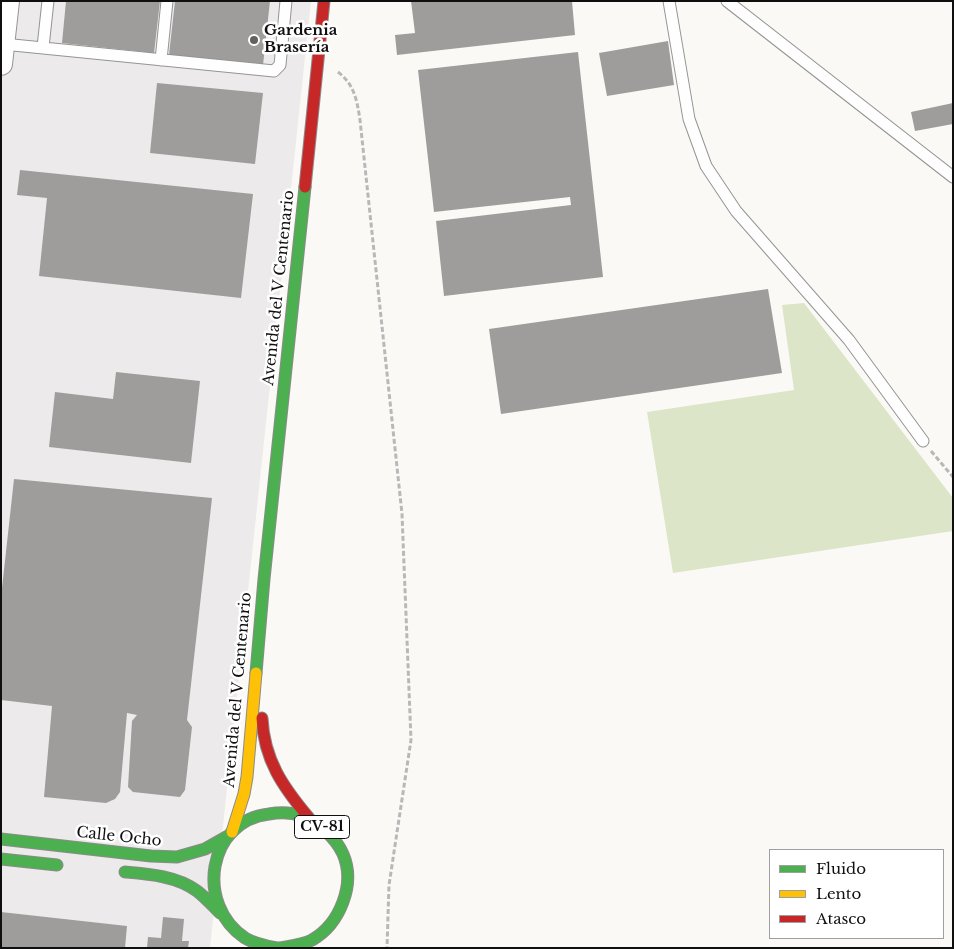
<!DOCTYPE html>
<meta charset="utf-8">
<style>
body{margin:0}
#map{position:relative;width:954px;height:949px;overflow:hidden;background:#fbf9f6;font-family:"Libre Baskerville",serif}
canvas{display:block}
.frame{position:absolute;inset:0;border:2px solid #0f0f0f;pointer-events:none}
.legend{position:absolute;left:769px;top:849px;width:175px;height:90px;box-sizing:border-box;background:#fff;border:1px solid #9f9f9f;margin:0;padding:6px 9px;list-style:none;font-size:15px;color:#0f0f0f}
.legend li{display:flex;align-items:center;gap:10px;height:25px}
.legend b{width:25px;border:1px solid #9f9f9f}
</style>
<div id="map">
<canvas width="954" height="949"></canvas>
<div class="frame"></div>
<ul class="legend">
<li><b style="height:6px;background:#4caf50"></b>Fluido</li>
<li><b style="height:6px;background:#ffc107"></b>Lento</li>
<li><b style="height:6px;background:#c62828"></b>Atasco</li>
</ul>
</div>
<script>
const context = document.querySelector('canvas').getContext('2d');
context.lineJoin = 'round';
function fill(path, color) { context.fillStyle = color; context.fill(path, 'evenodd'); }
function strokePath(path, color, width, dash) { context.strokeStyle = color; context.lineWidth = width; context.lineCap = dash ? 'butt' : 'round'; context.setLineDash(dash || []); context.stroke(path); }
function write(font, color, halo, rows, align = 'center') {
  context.font = font + ' "Libre Baskerville",serif'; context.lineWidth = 5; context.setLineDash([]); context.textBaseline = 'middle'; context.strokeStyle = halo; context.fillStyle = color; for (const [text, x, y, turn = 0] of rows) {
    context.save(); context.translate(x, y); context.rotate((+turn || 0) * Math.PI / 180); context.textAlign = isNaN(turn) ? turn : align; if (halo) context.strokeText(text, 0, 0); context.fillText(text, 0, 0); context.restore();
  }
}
const industrial = new Path2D(`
 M1,1H311L210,948H1Z`);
const forest = new Path2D(`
 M804,303L953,498V531L673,573L647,412L794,390L782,305Z`);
const building = new Path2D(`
 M66,1H160L154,53L62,43Z
 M175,1H270L263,65L169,55Z
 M411,1H572L575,35L397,55L395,35L415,33Z
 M668,41L674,85L607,96L599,53Z
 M578,52L603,277L444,296L436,221L571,205L570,197L434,212L418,70Z
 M157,83L263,93L255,164L150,153Z
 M953,103V124L915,131L911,112Z
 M20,170L253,194L241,298L39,276L47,198L17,195Z
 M768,289L782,373L501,414L489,329Z
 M116,372L200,381L191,463L49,447L55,392L113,399Z
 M14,479L212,498L187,720L192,727L185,790L180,797L133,792L128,787L132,721L137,715L127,713L120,792L115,799L106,803L44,797L52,706L1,700V597Z
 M1,912L127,926L125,948H1Z
 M163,917L184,919L182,941H189L188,948H147L148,937L161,938Z`);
const path = new Path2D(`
 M338,72C354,84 357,100 360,120L402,514L411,740L389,885L387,948
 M931,451L953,477`);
const lane = new Path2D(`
 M669,1L689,119L706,166L736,211L849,340L923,441
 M727,1L953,177
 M3,44L274,71L280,65L286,1
 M43,47L48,1
 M161,60L167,1`);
const street = new Path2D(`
 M1,64L8,1`);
const fast = new Path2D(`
 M256,673L264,579L305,187
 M1,839L151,856L177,857L205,849L228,836
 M1,859L57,865
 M125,872C149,874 177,876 197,891C205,897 213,906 220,913
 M277,948C266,946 255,944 245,938C195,905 207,821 269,814C281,812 291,812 302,816C319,823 336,838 343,854C356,884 340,924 312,940C302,945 290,946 279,948`);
const slow = new Path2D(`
 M232,832L244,794L247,777L256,673`);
const jam = new Path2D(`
 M305,187L324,1
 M262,718C264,760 283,787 309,818`);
const markers = [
 [254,40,5,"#626160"]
];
const shields = [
 [322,827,55]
];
const shieldNames = [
 ["CV-81",322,827]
];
const poiNames = [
 ["Gardenia",264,31],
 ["Brasería",264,48]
];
const streetNames = [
 ["Avenida del V Centenario",279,288,-84],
 ["Avenida del V Centenario",238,690,-85],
 ["Calle Ocho",119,837,6]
];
fill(industrial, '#edeaec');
fill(forest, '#dce5c7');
fill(building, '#9f9d9b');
strokePath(lane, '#959493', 13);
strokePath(street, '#959493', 24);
strokePath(fast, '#8c8b8a', 13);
strokePath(slow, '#8c8b8a', 13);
strokePath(jam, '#8c8b8a', 13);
strokePath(path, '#b9b8b8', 3, [5, 2.5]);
strokePath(lane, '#fefefe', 11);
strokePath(street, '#fefefe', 22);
strokePath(fast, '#4caf50', 11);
strokePath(slow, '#ffc107', 11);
strokePath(jam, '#c62828', 11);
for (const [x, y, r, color] of markers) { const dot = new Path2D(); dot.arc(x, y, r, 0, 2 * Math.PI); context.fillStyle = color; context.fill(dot); strokePath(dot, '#fff', 2); }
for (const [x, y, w] of shields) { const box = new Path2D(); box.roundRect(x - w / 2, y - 11.5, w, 23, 4); context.fillStyle = '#fff'; context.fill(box); strokePath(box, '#0f0f0f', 1); }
write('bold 14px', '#0f0f0f', null, shieldNames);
write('bold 15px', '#0f0f0f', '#fff', poiNames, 'left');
write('15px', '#0f0f0f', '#fff', streetNames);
</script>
